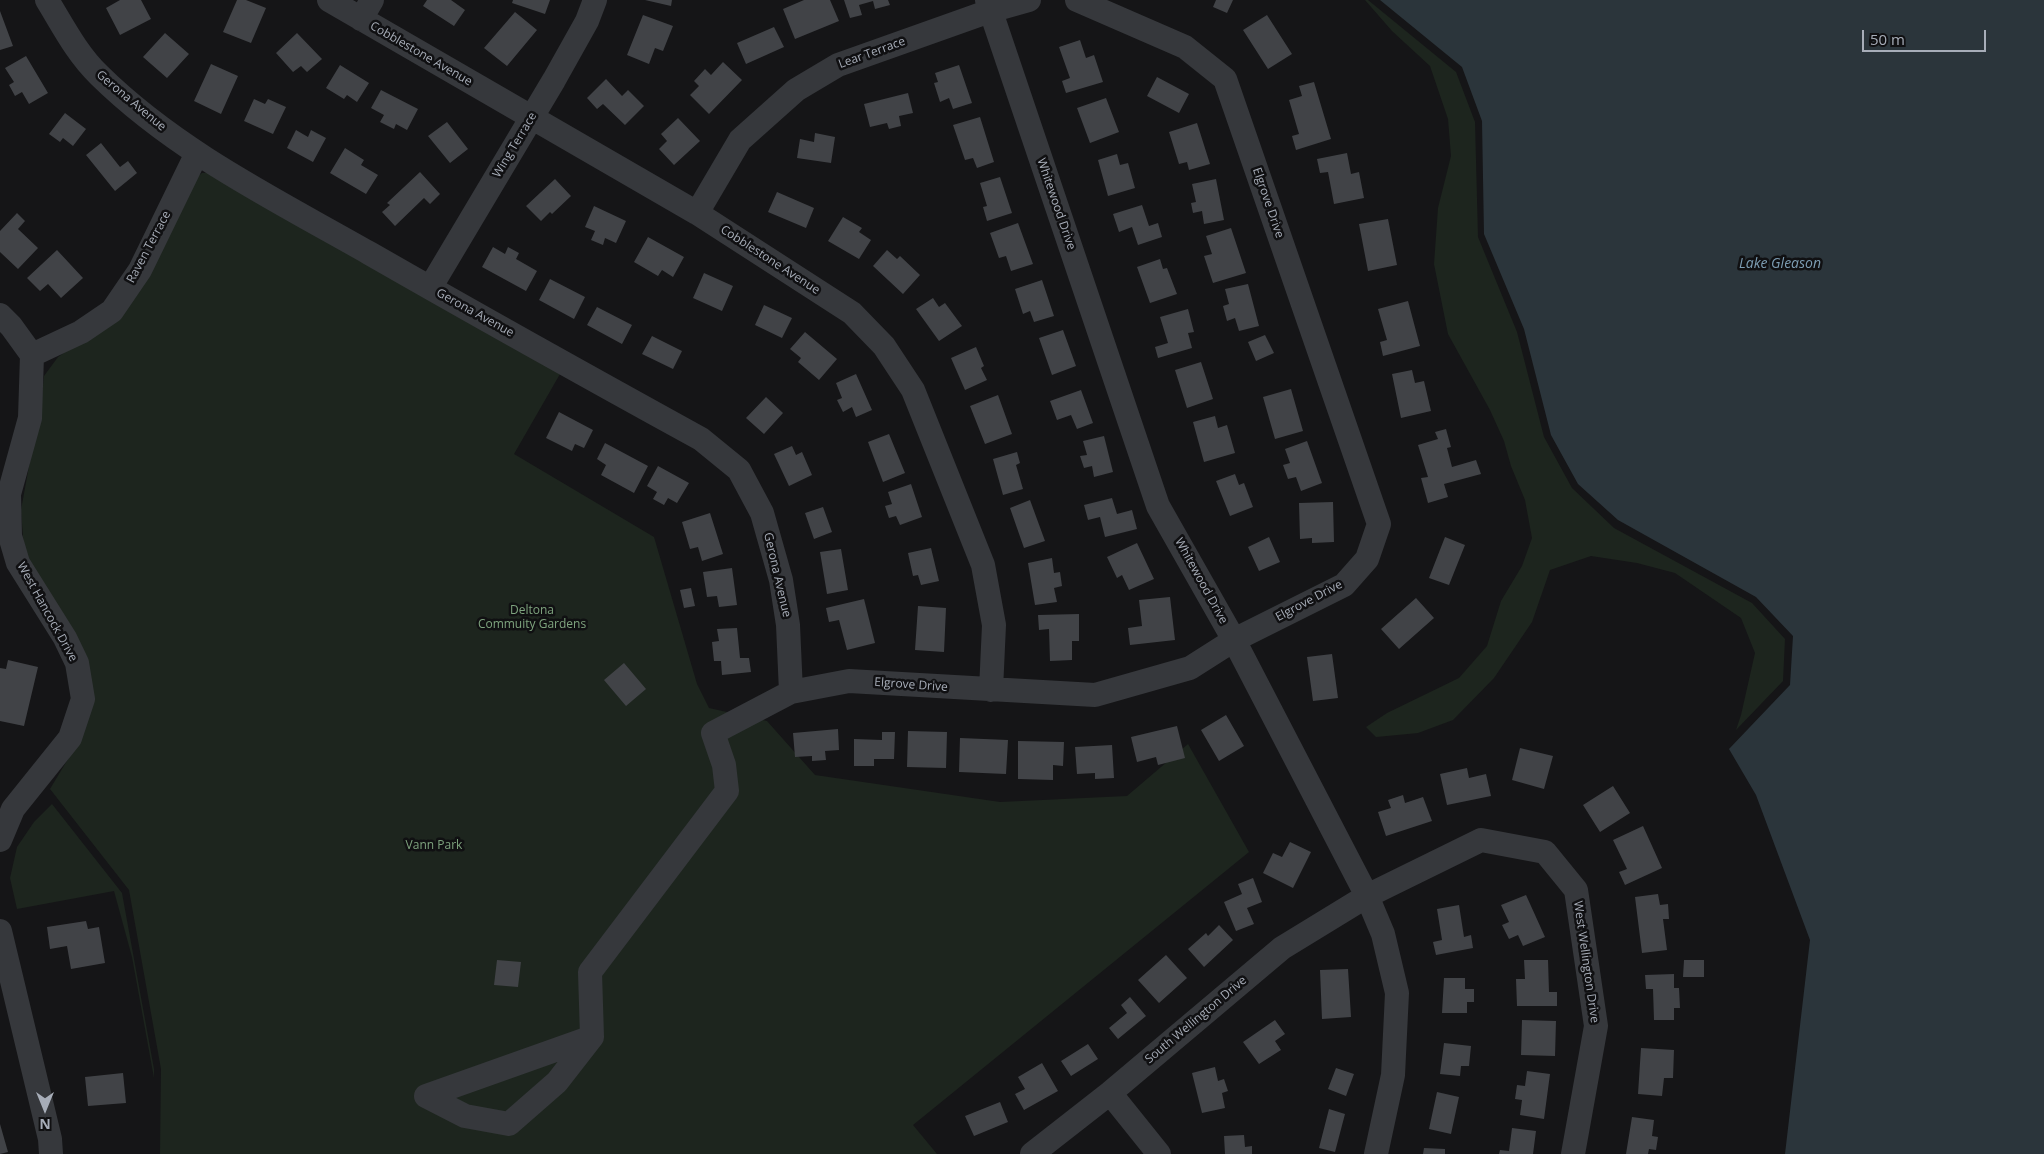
<!DOCTYPE html>
<style>
body{margin:0}
#map{position:relative;width:2044px;height:1154px;overflow:hidden;background:#151517;font-family:"Open Sans",sans-serif}
canvas{display:block}
.north{position:absolute;left:20px;top:1084px;width:50px;height:50px;-webkit-text-stroke:4px #101012;paint-order:stroke;rotate:180deg;font-size:14px;font-weight:700;line-height:20px;text-align:center;color:#a7adb8}
.north::after{content:'';display:block;margin:auto;width:18px;height:22px;background:#a7adb8;clip-path:polygon(50% 0,100% 100%,50% 72%,0 100%)}
.scale{position:absolute;left:1862px;top:30px;width:124px;height:22px;box-sizing:border-box;border:2px solid #a7adb8;border-top:0;padding-left:6px;font-size:15px;line-height:18px;white-space:nowrap;color:#a7adb8;-webkit-text-stroke:4px #101012;paint-order:stroke}
</style>
<div id="map">
<canvas width="2044" height="1154"></canvas>
<div class="north">N</div>
<div class="scale">50 m</div>
</div>
<script>
const context = document.querySelector('canvas').getContext('2d');
context.lineJoin = 'round';
function fill(path, color) { context.fillStyle = color; context.fill(path, 'evenodd'); }
function strokePath(path, color, width, dash) { context.strokeStyle = color; context.lineWidth = width; context.lineCap = dash ? 'butt' : 'round'; context.setLineDash(dash || []); context.stroke(path); }
function write(font, color, halo, rows, align = 'center') {
  context.font = font + ' "Open Sans",sans-serif'; context.lineWidth = 5; context.setLineDash([]); context.textBaseline = 'middle'; context.strokeStyle = halo; context.fillStyle = color; for (const [text, x, y, turn = 0] of rows) {
    context.save(); context.translate(x, y); context.rotate((+turn || 0) * Math.PI / 180); context.textAlign = isNaN(turn) ? turn : align; if (halo) context.strokeText(text, 0, 0); context.fillText(text, 0, 0); context.restore();
  }
}
const green = new Path2D(`
 M1365,0H1368L1456,72L1475,122L1478,237L1517,332L1544,437L1572,488L1614,528L1752,603L1785,639L1783,681L1736,730L1741,715L1755,653L1741,618L1675,573L1637,563L1591,556L1550,570L1532,622L1494,678L1453,720L1418,733L1376,737L1366,727L1387,713L1459,678L1487,646L1501,601L1522,566L1532,538L1525,500L1511,466L1504,441L1490,410L1448,334L1434,264L1438,208L1451,156L1448,119L1430,66L1392,31Z
 M202,173H214L383,268L560,374L514,454L654,537L697,684L709,708L767,721L815,775L1000,802L1127,796L1188,744L1249,852L913,1125L937,1154H160L161,1069L129,890L50,789L77,744L89,707L24,550L21,510L42,395L44,376L58,357L122,313L184,186Z
 M52,804L122,893L154,1069V1078L132,957L114,891L17,909L10,878L17,847L34,822Z`);
const water = new Path2D(`
 M1380,0H2044V1154H1785L1810,940L1756,795L1729,749L1790,685L1793,636L1756,597L1618,520L1578,484L1551,435L1524,329L1484,234L1482,121L1462,67Z`);
const building = new Path2D(`
 M120,0H141L151,19L120,35L106,8Z
 M237,0H246L266,8L251,43L223,32Z
 M427,0H451L465,10L454,26L423,6Z
 M513,0H550L545,14L512,3Z
 M645,0H672L671,6Z
 M804,0H830L839,21L795,39L783,9Z
 M844,0H888L890,5L875,9L873,1L859,5L862,15L850,18Z
 M1216,0H1233L1227,13L1213,7Z
 M0,11L13,46L0,50Z
 M515,12L537,30L507,66L484,48Z
 M643,15L673,26L663,51L655,48L649,64L627,55Z
 M1267,15L1292,54L1268,69L1243,30Z
 M774,27L784,47L746,64L737,43Z
 M165,33L189,54L167,78L143,57Z
 M297,33L322,59L307,72L301,66L293,72L276,53Z
 M1080,40L1086,58L1094,55L1103,82L1066,93L1062,81L1070,78L1059,47Z
 M26,56L48,93L29,104L22,92L15,96L9,85L14,82L5,68Z
 M723,62L742,80L709,114L690,95L699,86L694,81L705,69L711,75Z
 M211,64L238,76L221,114L194,101Z
 M340,65L369,83L357,102L347,95L344,99L326,88Z
 M959,65L972,103L953,109L949,98L940,102L934,83L938,82L935,73Z
 M1157,77L1189,94L1179,113L1147,96Z
 M606,79L622,96L628,90L644,106L625,125L603,104L597,109L587,98Z
 M1314,82L1331,139L1296,150L1292,136L1299,134L1289,100L1302,96L1299,86Z
 M381,90L418,109L407,130L396,124L394,129L380,122L384,115L371,108Z
 M908,93L913,113L899,116L901,126L889,129L887,123L870,127L864,104Z
 M1106,98L1119,132L1090,143L1077,108Z
 M254,99L265,104L268,99L286,107L273,134L244,121Z
 M65,113L86,129L73,146L63,138L60,142L49,134Z
 M980,117L994,162L977,168L973,158L965,160L953,125Z
 M678,118L700,141L674,165L659,149L667,141L661,134Z
 M447,122L468,149L450,163L428,136Z
 M1197,123L1210,164L1189,170L1187,162L1179,164L1169,132Z
 M296,130L308,137L311,130L326,138L313,162L287,148Z
 M815,133L835,137L831,163L797,158L800,139L814,142Z
 M101,143L120,167L128,161L137,173L115,191L86,155Z
 M345,148L364,160L361,165L378,175L366,194L330,173Z
 M1347,153L1351,174L1359,172L1364,198L1334,204L1328,172L1320,173L1317,159Z
 M1117,154L1120,165L1128,163L1135,188L1108,196L1098,160Z
 M420,172L440,194L430,204L424,198L395,226L382,212L390,205L387,203Z
 M1000,177L1012,213L987,221L983,207L987,206L980,183Z
 M555,179L571,196L552,214L550,212L541,221L526,206Z
 M1216,179L1224,220L1204,224L1202,211L1193,213L1191,203L1196,202L1192,184Z
 M777,192L814,208L806,228L768,212Z
 M1142,205L1149,226L1158,223L1162,237L1138,245L1132,227L1119,232L1113,214Z
 M594,206L626,221L616,243L605,238L603,245L591,240L595,231L585,227Z
 M17,213L25,221L18,229L38,248L18,269L0,252V231Z
 M843,217L862,228L859,232L871,240L859,259L828,241Z
 M1388,219L1397,265L1368,271L1359,224Z
 M1018,223L1033,264L1011,271L1006,256L999,258L990,233Z
 M1231,228L1246,273L1213,283L1204,256L1212,254L1206,236Z
 M648,237L684,257L673,277L662,270L658,276L634,262Z
 M493,247L505,254L508,247L519,253L516,259L537,271L526,291L482,267Z
 M57,250L83,278L61,298L48,284L40,291L27,278Z
 M887,250L897,259L900,256L920,275L903,294L873,266Z
 M1160,259L1163,269L1167,268L1177,294L1150,303L1137,267Z
 M704,273L733,286L722,311L693,298Z
 M550,279L585,297L574,319L539,300Z
 M1042,280L1054,316L1034,322L1030,311L1023,314L1015,289Z
 M1248,284L1259,326L1239,331L1235,318L1227,321L1223,306L1229,304L1225,289Z
 M933,298L939,307L945,303L962,326L939,341L916,309Z
 M1408,301L1420,346L1383,356L1380,342L1387,340L1378,309Z
 M764,305L792,318L782,338L755,325Z
 M597,307L632,325L622,344L587,325Z
 M1188,309L1194,332L1188,333L1192,348L1158,358L1155,347L1168,343L1160,317Z
 M1063,330L1076,366L1052,375L1039,338Z
 M805,332L837,359L819,380L798,362L801,358L790,349Z
 M1265,335L1274,353L1256,361L1248,342Z
 M652,336L682,351L673,369L642,354Z
 M976,347L984,366L981,368L987,380L965,390L951,358Z
 M1201,362L1213,399L1187,408L1175,370Z
 M1412,370L1415,383L1424,381L1431,411L1401,418L1392,374Z
 M856,374L872,410L856,417L852,407L843,412L837,400L842,398L836,383Z
 M1291,389L1303,431L1275,439L1263,397Z
 M1081,390L1093,423L1077,429L1071,415L1057,420L1050,401Z
 M998,395L1012,434L985,444L970,406Z
 M766,397L783,413L764,434L746,418Z
 M559,412L593,430L584,448L575,444L572,451L546,438Z
 M1215,416L1218,428L1227,425L1235,453L1204,462L1193,422Z
 M1446,429L1451,447L1447,448L1452,467L1476,460L1481,474L1444,484L1448,497L1428,503L1421,478L1428,477L1418,445L1438,439L1435,432Z
 M889,434L905,473L883,482L868,442Z
 M1104,436L1113,472L1094,477L1092,466L1084,468L1080,456L1087,455L1083,441Z
 M1307,441L1322,483L1301,491L1296,477L1288,479L1283,465L1290,463L1285,449Z
 M605,443L648,466L634,493L601,475L606,465L597,459Z
 M792,446L796,455L802,452L812,475L789,486L774,454Z
 M1017,452L1020,463L1016,465L1023,489L1003,495L993,459Z
 M658,466L689,483L677,503L668,498L664,505L653,499L657,492L647,486Z
 M1235,474L1239,485L1244,483L1253,507L1230,516L1216,481Z
 M911,484L922,517L900,525L896,516L889,518L885,506L892,504L888,492Z
 M1112,498L1117,514L1132,510L1137,529L1105,537L1100,517L1088,520L1084,505Z
 M1030,500L1045,541L1024,548L1010,508Z
 M1333,502L1334,542L1312,543V538L1300,539L1299,503Z
 M823,507L832,532L814,539L805,513Z
 M710,513L723,554L702,561L698,547L690,549L682,522Z
 M1269,537L1280,562L1259,571L1248,547Z
 M1445,537L1465,545L1449,585L1429,578Z
 M1137,543L1154,579L1129,590L1122,575L1117,578L1107,557Z
 M931,548L939,581L921,585L918,575L913,576L908,553Z
 M841,549L848,590L827,594L820,552Z
 M1052,558L1054,573L1060,572L1062,586L1054,588L1057,602L1035,605L1028,563Z
 M732,568L737,605L719,607L717,596L707,597L703,572Z
 M691,588L695,606L684,608L680,590Z
 M1170,597L1175,640L1130,645L1128,628L1142,626L1139,600Z
 M1416,598L1434,618L1399,649L1381,629Z
 M864,599L875,643L847,650L839,620L829,622L826,608Z
 M918,606L946,608L944,652L915,650Z
 M1079,614V641H1072V660L1050,661L1049,629L1039,630L1038,615Z
 M737,628L740,658H749L751,672L722,675L721,661H714L712,642L719,641L717,629Z
 M1332,654L1338,698L1313,701L1307,657Z
 M8,660L38,667L24,726L0,721V668L6,669Z
 M624,663L646,689L626,706L604,680Z
 M1226,715L1244,746L1219,761L1201,730Z
 M1177,726L1185,758L1158,765L1156,757L1137,762L1131,737Z
 M838,729L839,750L825,751L826,760L812,761V756L795,757L793,733Z
 M908,731L947,732L946,768L907,767Z
 M882,732H895L894,759H874V766H854V739L882,740Z
 M960,738L1008,740L1006,774L959,772Z
 M1018,741L1064,742L1063,766L1053,765V780L1018,779Z
 M1112,745L1114,778L1095,779V773L1077,774L1075,747Z
 M1520,748L1553,756L1544,789L1512,780Z
 M1467,768L1469,778L1486,774L1491,796L1447,805L1440,774Z
 M1613,786L1630,813L1600,832L1583,805Z
 M1403,795L1405,803L1423,797L1432,821L1386,836L1378,812L1391,808L1388,800Z
 M1643,826L1662,868L1625,885L1619,872L1627,869L1613,840Z
 M1290,842L1311,852L1293,888L1263,873L1273,853L1282,857Z
 M1253,878L1262,902L1247,908L1254,924L1236,931L1224,902L1242,894L1238,884Z
 M1658,894L1660,905L1668,904L1669,919H1663L1667,950L1642,953L1635,897Z
 M1526,895L1545,937L1523,946L1518,935L1509,939L1502,925L1509,922L1501,905Z
 M1459,905L1464,937L1471,935L1473,948L1436,955L1433,942L1442,940L1437,909Z
 M86,921L88,929L99,927L105,963L71,969L67,946L50,949L47,927Z
 M1219,925L1233,940L1204,967L1188,949L1206,933L1208,936Z
 M1166,955L1187,978L1159,1003L1138,980Z
 M497,960L521,962L518,987L494,985Z
 M1524,960H1548L1549,992H1557V1006H1517L1516,979H1525Z
 M1684,960H1704V977H1683Z
 M1348,969L1351,1017L1322,1019L1320,970Z
 M1674,974V988H1679L1680,1008H1674V1020H1654L1653,989H1646L1645,975Z
 M1444,978H1465V989H1474V1002H1467V1013H1442Z
 M1130,997L1146,1016L1118,1039L1109,1028L1127,1013L1121,1005Z
 M1275,1020L1285,1034L1275,1041L1281,1050L1259,1064L1243,1042Z
 M1522,1020L1556,1021L1555,1056L1521,1055Z
 M1444,1043L1471,1046L1469,1066H1461L1460,1076L1440,1074Z
 M1088,1044L1098,1059L1071,1076L1061,1061Z
 M1641,1048L1674,1050L1673,1078H1664L1662,1096L1638,1094Z
 M1042,1063L1058,1091L1024,1110L1015,1094L1025,1089L1018,1077Z
 M1215,1067L1218,1081L1224,1079L1228,1091L1222,1093L1225,1108L1202,1113L1192,1073Z
 M1336,1068L1354,1074L1346,1096L1328,1089Z
 M1527,1071L1550,1074L1544,1119L1520,1115L1522,1100L1515,1099L1517,1085L1525,1086Z
 M123,1073L126,1103L88,1106L85,1077Z
 M1437,1092L1459,1097L1451,1134L1429,1129Z
 M1000,1102L1008,1122L974,1136L965,1116Z
 M1329,1109L1345,1114L1335,1152L1319,1148Z
 M1632,1117L1654,1120L1652,1136L1658,1137L1656,1150L1649,1149L1648,1154H1626Z
 M0,1124L8,1152L0,1154Z
 M1512,1128L1536,1131L1533,1154H1499L1500,1150L1509,1151Z
 M1244,1135L1245,1147L1252,1146V1154H1225L1224,1136Z
 M1424,1148L1445,1149V1154H1423Z`);
const minor = new Path2D(`
 M47,0C63,26 77,54 99,75C176,151 276,200 369,253C479,316 590,378 701,439L739,470L762,513L781,580L788,625L791,692
 M329,0L697,213L852,313L884,346L913,390L983,565L994,625L991,690
 M987,0L1158,506L1234,640L1367,896L1383,934L1397,993L1393,1075L1376,1154
 M361,19L372,0
 M697,213L740,140L796,90L838,65L990,11L1029,0
 M430,288L554,80L587,21L595,0
 M0,315L11,326L32,355L30,418L9,494L10,536L18,563L65,638L77,663L83,699L70,738L13,809L0,840
 M32,355L81,332L112,311L140,270L197,153
 M0,931L50,1139L51,1154
 M592,1037L557,1082L509,1124L465,1116L426,1096L592,1037L590,972L727,791L724,765L713,733L791,692L849,681L1095,695L1190,668L1234,640L1344,585L1367,559L1379,524L1225,79L1185,47L1077,0
 M1110,1093L1159,1154
 M1032,1154L1110,1093L1282,948L1367,896L1481,840L1545,852L1576,890L1596,1026L1573,1154`);
const streetNames = [
 ["Lear Terrace",872,53,-20],
 ["Cobblestone Avenue",421,54,30],
 ["Gerona Avenue",131,101,40],
 ["Wing Terrace",515,145,-59],
 ["Elgrove Drive",1268,203,71],
 ["Whitewood Drive",1056,204,71],
 ["Raven Terrace",149,247,-62],
 ["Cobblestone Avenue",770,260,33],
 ["Gerona Avenue",475,313,29],
 ["Gerona Avenue",777,575,77],
 ["Whitewood Drive",1201,581,61],
 ["Elgrove Drive",1309,601,-28],
 ["West Hancock Drive",47,612,61],
 ["Elgrove Drive",911,685,4],
 ["West Wellington Drive",1586,962,82],
 ["South Wellington Drive",1196,1020,-40]
];
const parkNames = [
 ["Deltona",532,611],
 ["Commuity Gardens",532,625],
 ["Vann Park",434,846]
];
const waterNames = [
 ["Lake Gleason",1780,264]
];
fill(green, '#1d251e');
fill(water, '#2b353b');
fill(building, '#414347');
strokePath(minor, '#36383c', 24);
write('12px', '#a7adb8', '#101012', streetNames);
write('12px', '#7ea37e', '#101012', parkNames);
write('italic 14px', '#7d9db3', '#101012', waterNames);
</script>
